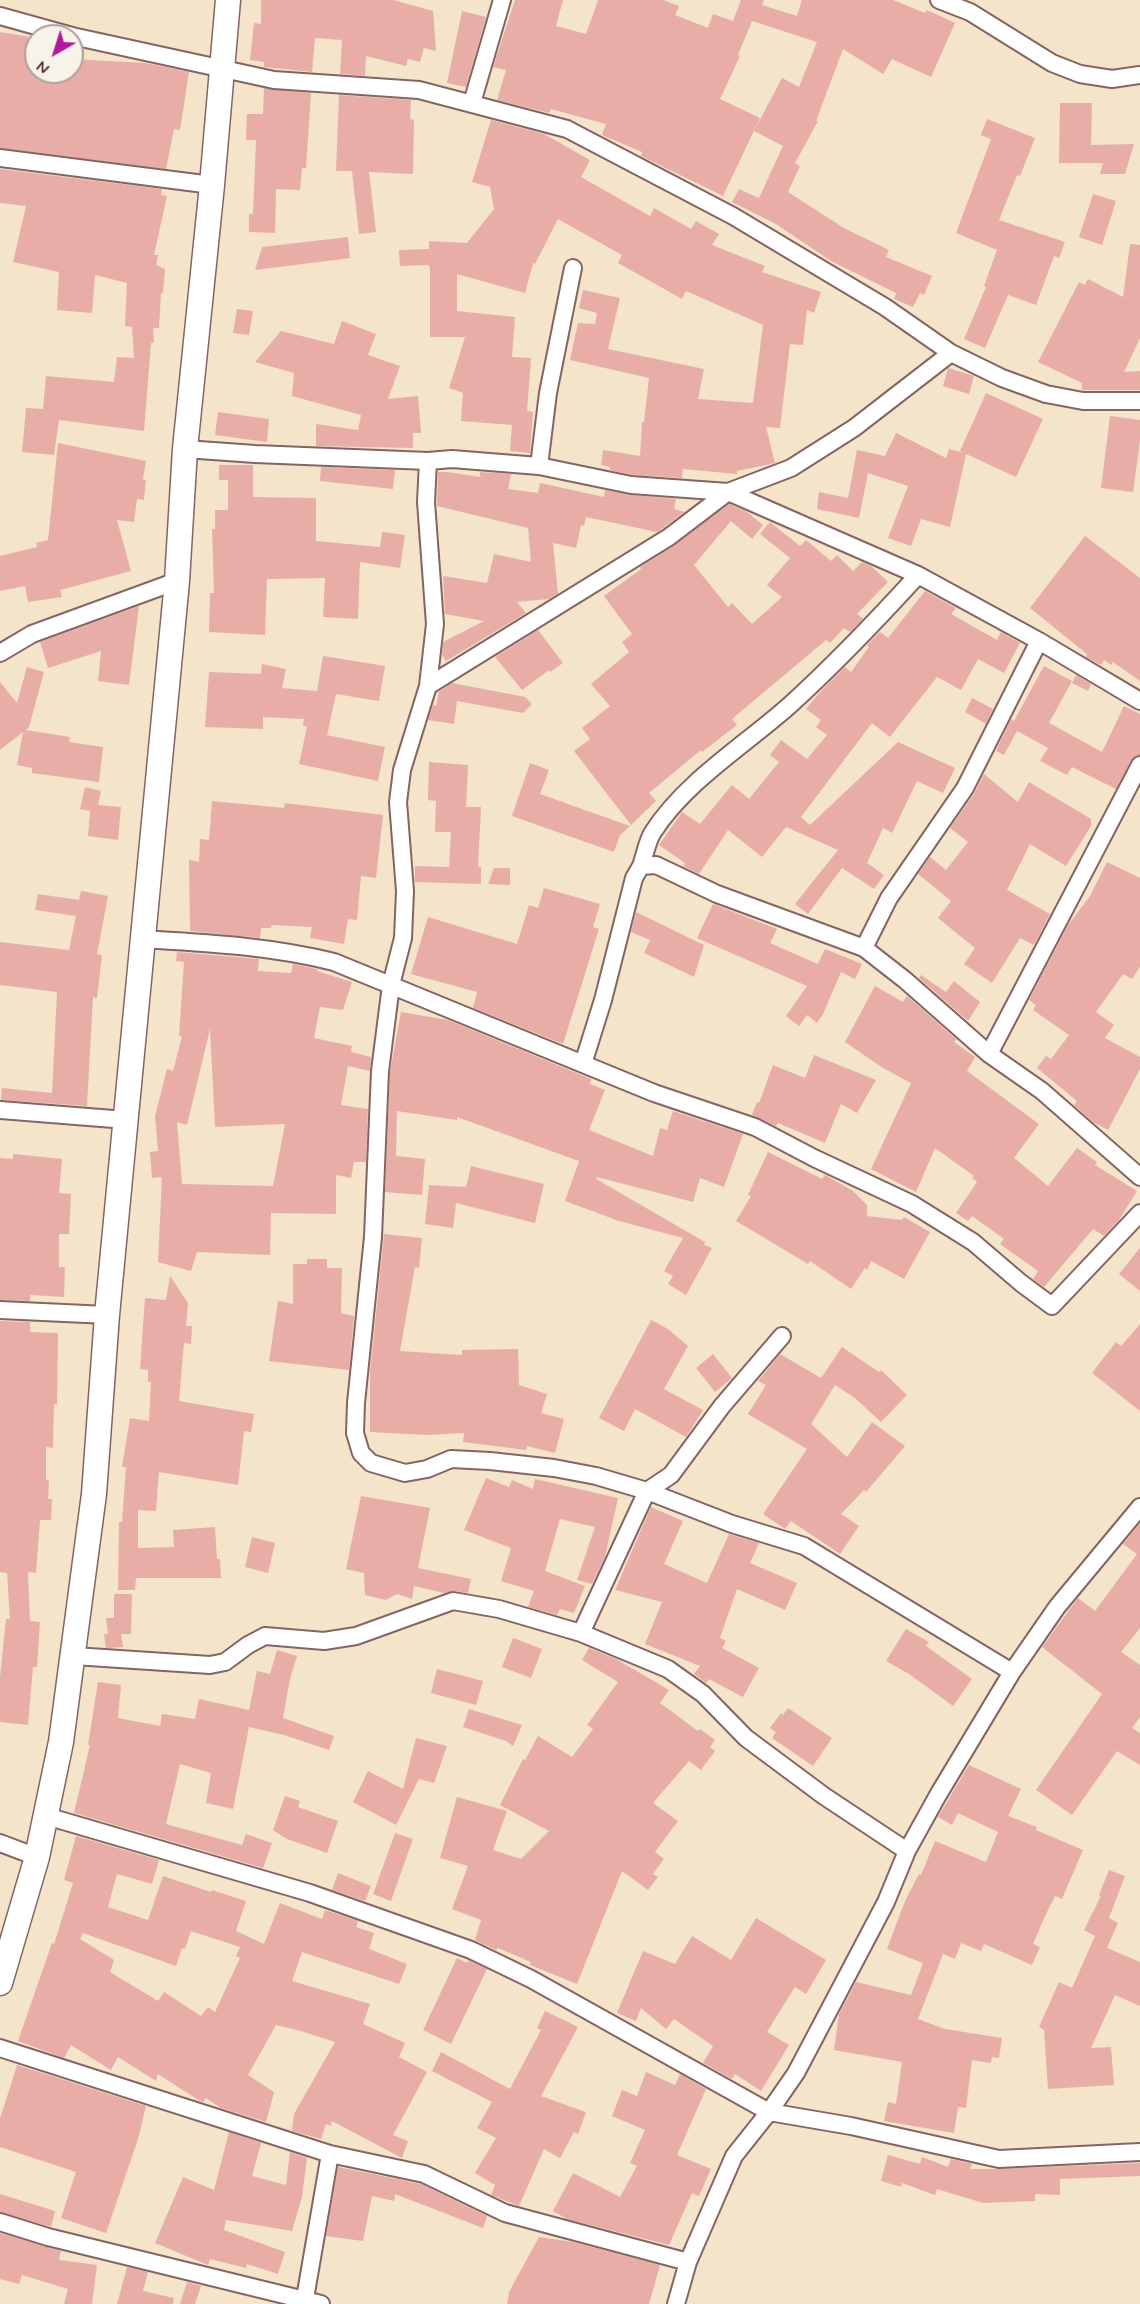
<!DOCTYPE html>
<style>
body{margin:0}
#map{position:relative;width:1140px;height:2304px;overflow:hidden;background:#f3e4ca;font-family:Mynerve,sans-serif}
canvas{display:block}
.north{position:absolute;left:24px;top:24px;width:60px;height:60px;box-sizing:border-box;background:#f7f3e8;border:2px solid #b29e9c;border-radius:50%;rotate:219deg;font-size:16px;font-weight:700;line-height:24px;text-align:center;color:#4a1f2b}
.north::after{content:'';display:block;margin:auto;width:21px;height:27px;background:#b5179e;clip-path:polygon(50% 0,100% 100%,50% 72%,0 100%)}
</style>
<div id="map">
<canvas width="1140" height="2304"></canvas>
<div class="north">N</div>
</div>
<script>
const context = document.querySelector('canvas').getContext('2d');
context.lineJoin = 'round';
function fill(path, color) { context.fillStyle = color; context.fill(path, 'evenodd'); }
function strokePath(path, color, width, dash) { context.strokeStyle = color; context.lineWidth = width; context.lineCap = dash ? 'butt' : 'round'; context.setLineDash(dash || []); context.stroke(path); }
const building = new Path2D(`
 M261,0H393L433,11L436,51L424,48L420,62L408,59L406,66L366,56L365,76L340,74L342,40L315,38L312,72L264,67V62L250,60L254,23L261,24Z
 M515,0H563L556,26L586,34L598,0H663L679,6L675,15L708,28L713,14L733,21L741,0H764L762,5L797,16L802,0H893L925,13L927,10L955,23L931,77L892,59L883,74L843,49L816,121H818L795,163L800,166L788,192L844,228L889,250L886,257L932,276L924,295L920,293L913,307L894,299L896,293L831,261L776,224L732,202L739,189L759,198L783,146L754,131L782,78L799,87L817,42L752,21L738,55L740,56L720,99L760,118L723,196L641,156L642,152L602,135L606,124L551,109L549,113L497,100L506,70L493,67Z
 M462,11L486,17L466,87L447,83Z
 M0,32L36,38V72H72V59L146,63L189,72L180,130L174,129L166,169L0,148Z
 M264,88L311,93L306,168H302L300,190L276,189L275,233L249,232V214H253L256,140H246L247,114H263Z
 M339,95L411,100L410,119L414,120L413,174L369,172L376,232L359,234L352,171H336Z
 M1060,103H1092L1091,145L1134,144L1125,174H1100L1103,163H1059Z
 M987,119L1035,138L1020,176L1017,175L999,220L1065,242L1059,258L1054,256L1036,305L1008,295L985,348L964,339L986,287L984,286L997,250L956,233L991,139L981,135Z
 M491,120L544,134L590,160L581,177L650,216L654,208L691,229L696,221L719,234L712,245L765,266L762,272L821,292L814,313L807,310L803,345L790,344L780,428L766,427L775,463L737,471V474L683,469L682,478L632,475L610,470V467L601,465L603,450L640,456L642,422H644L649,378L570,360L578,323L595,324L597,313L579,308L583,290L620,298L608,349L704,369L698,399L753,403L763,325L686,291L682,299L618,263L622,255L558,219L535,264L533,263L525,293L457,274V311L515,317L512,357L531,358L527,411L533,412L530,453L510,451L512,425L461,421L463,393L449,388L465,337H430V268L428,265L400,266L399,250L429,249V241L467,243L494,209L490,187L472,182Z
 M0,169L162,189L161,195L167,196L154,255H158L156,265L165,269L163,293H161L159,328H153L154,343H151L144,431L59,420L54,455L22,452L26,408L43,409L46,376L114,382L117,357L134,358L132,327L125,326L127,283L95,275L92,313L57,310L59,272L13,262L26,206L0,203Z
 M1093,194L1116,201L1102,245L1079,237Z
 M348,237L350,258L255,270L262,247Z
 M1130,244L1140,245V338L1124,372L1140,371V390H1082V383L1038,362L1079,282L1085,285L1088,279L1123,297Z
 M237,309L253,311L249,335L233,333Z
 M342,321L376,334L368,355L400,366L388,399L418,396L421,433H413V448L316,446V424L358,430L361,415L292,396L294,373L255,362L281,331L334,344Z
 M948,368L974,376L969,394L943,386Z
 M986,393L1043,419L1016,477L966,454L950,527L921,519L911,546L888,538L908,486L868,473L859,518L817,509L819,492L848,498L857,450L885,456L896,433L946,458L949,449L964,453L960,451Z
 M218,412L269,419L267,442L215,435Z
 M1110,416L1140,420V441L1133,492L1101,488Z
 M58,443L146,461L143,479L146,480L144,500L137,499L134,522L117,520L131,571L60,590L62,597L28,602L25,586L0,591V556L37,547L36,543L48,540Z
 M219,465H253V497L316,498V541L380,547L382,532L405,535L400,568L360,562L358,619L323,617L325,578L267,579L265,635L209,632L210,593H214L212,529H215V510H228V480H219Z
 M321,467L395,470L393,489L320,481Z
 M438,472H447L480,477V472L511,474L508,489L538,493L540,483L604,497L605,490L630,495L676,499L674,509L685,512L657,532L586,517L584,526L581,525L576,548L553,543L558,594L548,599L517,602L526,613L446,661L442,655L443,642L484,621L445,614L443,576L487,583L494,554L531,562L528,528L437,506Z
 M729,504L747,512L763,525L752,539L731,521L694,565L728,607L732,603L752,624L782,597L767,585L790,558L760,534L770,522L800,546L806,540L831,561L837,555L853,571L862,562L871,566L888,582L857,614L863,619L850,632L844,628L830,643L826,640L732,719L737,725L702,752L701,750L649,793L656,801L631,825L574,751L590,739L582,728L610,706L591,684L629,652L622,642L632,634L604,596L641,569L640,567L675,545Z
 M1085,536L1140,578V681L1113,662L1111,665L1104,660L1101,665L1086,657L1087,654L1030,608Z
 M925,591L956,608L951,614L997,640L1001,632L1020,643L1004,673L978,659L961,690L937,677L890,737L872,723L801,817L810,825L898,742L955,768L943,793L917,781L892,833L883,828L867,863L884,875L874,889L842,868L808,914L795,904L838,850L786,827L762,857L728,830L699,874L683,866L685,863L659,845L682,812L700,824L732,785L749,799L779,762L770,755L781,740L807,759L827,735L816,727L821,720L806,709L820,692L845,667L851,672L869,647L867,645L880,632L888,638Z
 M139,606L129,685L98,681L101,651L48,668L40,642Z
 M538,630L563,663L550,672L549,670L522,690L495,657Z
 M323,656L385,666L379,701L336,694L327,735L385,747L378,781L299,764L307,727L303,725L304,719L263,717V729L205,727L209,672L261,674L262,664L286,669L282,688L317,691Z
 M1044,666L1072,681L1049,723L1102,752L1124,706L1140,714V755L1131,760L1116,789L1072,767L1067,775L1040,761L1048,748L1017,731L1004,755L996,751L1011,719L1014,721Z
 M27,667L44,672L29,727L26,730L70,737L69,742L103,747L99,782L32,773V768L17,765L23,732L0,750V682L17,703Z
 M1076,675L1091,684L1088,691L1072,683Z
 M452,683L525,697L532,704L523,713L457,701L454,724L428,720L433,705L436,706L439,692Z
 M972,698L993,709L986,724L965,712Z
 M429,762L468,765L466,807H481L478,867H481V884L415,882V866L449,867L451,832H435L436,801L428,800Z
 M530,763L549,770L540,794L630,826L620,835L614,852L512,816Z
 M984,774L1018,802L1029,782L1091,819V826L1066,866L1030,844L1007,890L1050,914L1034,945L1020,938L992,983L964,964L975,948L938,918L951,901L918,874L930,857L946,870L968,842L950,828L974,794Z
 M85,787L101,791L98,805L121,807L118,840L88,836L90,811L80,809Z
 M212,801L284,808L285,803L383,815L376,878L361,876L357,920L348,919L344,944L310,938L312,927L272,925L271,928H261L260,938L190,931L189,860L199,862L200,839L209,840Z
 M1107,862L1140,878V967L1132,979L1123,974L1096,1012L1114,1025L1105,1038L1140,1057V1069L1108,1130L1093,1122L1074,1105L1077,1101L1037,1068L1046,1056L1051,1059L1069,1035L1033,1010L1036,1005L1029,1000L1068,925L1090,896Z
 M494,868H510V885L488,884Z
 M544,888L600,904L593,927L599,929L563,1044L473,1008L477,992L411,974L428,917L517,944L529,905L538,908Z
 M81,891L108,896L97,954L102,955L97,998L93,997L87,1106L1,1100L2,1088L52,1093L57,992L0,985V942L69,950L76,916L35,910L38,894L79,900Z
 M713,904L777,929L770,943L818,964L825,949L862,964L855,979L841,972L823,1014L817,1023L807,1015L799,1026L786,1016L807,986L697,938Z
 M636,912L704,945L694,977L644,953L650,940L631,932Z
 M177,952L259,959L258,971L291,973L293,964L317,969V971L352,982L343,1010L320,1007L314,1038L352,1046L351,1052L371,1057L370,1071L348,1066L341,1105L368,1109L366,1162H354L351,1178L336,1175V1214L271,1213L270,1255L197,1252L191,1271L158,1262L162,1177L152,1178L150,1152L158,1151L155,1116L167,1069L173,1071L182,1036H179L184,962L176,961ZM210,1029L215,1127L285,1124L273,1186L182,1184L177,1122L187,1125Z
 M921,975L946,992L954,981L980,1002L968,1021L919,978Z
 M875,986L903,1002L907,996L956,1039L954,1042L975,1057L967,1071L1039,1124L1014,1158L1048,1186L1077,1148L1097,1162L1095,1165L1137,1191L1119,1220L1104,1236L1093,1229L1044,1287L1033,1279L1038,1271L1000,1244L1004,1239L972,1216L968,1221L956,1213L977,1182L972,1178L974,1176L935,1148L916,1192L871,1169L911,1083L883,1068L845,1042Z
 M401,1012L448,1020L591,1079L590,1084L605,1090L589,1130L653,1156L660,1128L667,1130L673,1111L743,1134L724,1187L700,1178L693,1202L597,1177L596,1179L705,1242L704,1245L712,1248L686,1295L668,1284L673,1276L664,1271L683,1238L619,1221L565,1201L579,1161L457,1117V1120L397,1111L396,1156L425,1159L422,1195L385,1192L390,1072Z
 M814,1055L876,1080L857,1113L841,1104L825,1143L778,1123L776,1126L752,1115L757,1102L759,1103L773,1065L805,1078Z
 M768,1152L822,1179L825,1175L853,1191L867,1205V1216L902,1220L904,1217L930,1232L904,1279L871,1261L867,1270L865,1268L851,1289L810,1261L808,1264L736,1221L751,1196L748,1195Z
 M13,1154L62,1159L59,1193L71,1194L69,1234H59V1267H65L64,1297L30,1295V1301L0,1300V1158L13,1159Z
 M471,1166L544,1184L535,1223L456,1203L453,1228L425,1224L429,1185L466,1187Z
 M384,1234L422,1238L419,1268L415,1267L400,1351L462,1355V1350L518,1349L519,1385L547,1394L541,1413L564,1419L555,1453L527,1446L526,1450L463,1442L464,1433L428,1435L370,1432V1372Z
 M1140,1248V1291L1119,1274Z
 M307,1259H327V1268H342L341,1313L354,1316L349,1370L269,1361L278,1301L293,1304V1264H307Z
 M170,1276L188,1303L186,1326H192L191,1344L184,1343L179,1401L254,1414L251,1432L244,1431L238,1485L159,1472L156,1511L138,1510V1548L174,1547L173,1530L215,1527L217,1559H220L221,1578H136L135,1590H118L119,1522H122L126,1467H122L130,1418L149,1421L151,1382H148V1370L140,1369L145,1298L166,1300Z
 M651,1320L668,1329L688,1346L664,1389L703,1410L686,1437L635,1409L624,1431L599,1418Z
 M0,1321L30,1322V1332L58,1333L57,1405L54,1404L53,1448L46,1447V1480H49L48,1499H52L51,1520H40L36,1573L28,1572L30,1621L40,1622L37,1667H33L28,1725L0,1722V1677L6,1619H10L7,1573L0,1572Z
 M1140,1324V1411L1092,1373L1116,1342L1121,1346Z
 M842,1347L879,1372L881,1370L907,1395L881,1422L855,1398L835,1385L811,1424L847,1457L872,1422L905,1446L866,1492L864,1490L841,1514L859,1526L840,1554L791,1521L785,1529L763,1514L807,1449L748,1414L766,1385L758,1381L780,1354L821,1378Z
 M713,1354L732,1378L715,1392L696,1368Z
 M486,1478L509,1487L512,1480L533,1489L535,1479L618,1498L605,1557L592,1584L577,1580L595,1527L560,1519L545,1571L585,1586L574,1613L560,1609L557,1615L528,1607L534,1591L501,1581L511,1548L464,1530Z
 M361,1496L430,1508L418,1568L471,1579L468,1593L454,1591L444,1593L414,1586L412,1599L397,1594L386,1600L365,1595L364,1573L346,1569Z
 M651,1507L683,1521L664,1564L707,1583L729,1534L759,1543L750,1563L797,1583L785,1610L737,1589L720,1638L726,1641L722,1648L759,1668L743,1697L709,1679L706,1683L694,1674L700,1666L645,1644L662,1602L615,1590Z
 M1140,1523V1628L1121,1652L1140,1665V1717L1132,1728L1140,1733V1765L1117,1751L1072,1815L1036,1790L1102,1694L1042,1647L1078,1598L1095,1611L1137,1554L1123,1544Z
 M252,1537L275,1543L268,1573L245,1567Z
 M114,1594H132L131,1634H121L123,1647L106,1648L104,1634H108L106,1618H114Z
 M906,1629L929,1642L926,1646L972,1679L953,1706L909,1674L886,1661Z
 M513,1638L542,1649L531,1678L502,1667Z
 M589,1648L616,1659L669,1690L660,1703L698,1731L700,1729L715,1740L710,1747L715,1751L701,1770L689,1761L653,1803L678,1821L655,1852L664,1859L653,1874L658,1877L648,1890L622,1871L577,1984L530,1965L531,1962L498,1948L496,1950L475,1940L481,1920L452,1909L468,1866L440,1858L457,1797L507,1811L493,1850L521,1859L549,1831L500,1805L523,1759L525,1760L538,1736L572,1757L593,1729L587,1725L618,1682L582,1660Z
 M277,1650L297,1656L290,1679L283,1718L334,1736L329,1750L284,1735L249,1727L233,1809L206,1803L211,1773L180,1764L166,1824L242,1845L246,1834L272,1843L263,1868L74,1813L90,1745H88L98,1682L121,1685L118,1718L160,1726L162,1714L195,1719L199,1699L249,1710L257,1671L270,1674Z
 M437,1669L483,1681L476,1705L431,1693Z
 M788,1708L832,1738L813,1766L772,1738L776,1732L770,1728L781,1713L783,1715Z
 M469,1709L522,1725L513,1746L506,1741L463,1727Z
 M416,1738L447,1746L434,1783L419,1779L396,1825L353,1802L368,1771L403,1789Z
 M969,1765L1021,1789L1008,1816L1037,1827L1036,1830L1083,1850L1062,1899L1055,1896L1045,1916L1033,1944L1040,1947L1032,1965L984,1944L981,1951L961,1943L955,1959L943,1954L918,2019L945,2029L1002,2038L999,2058L992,2057L991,2063L972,2060L966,2108L958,2107L954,2133L884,2121L888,2102L896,2104L902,2062L834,2050L839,2014L856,1982L911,1995L923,1963L887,1949L905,1901L919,1874L921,1875L935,1841L986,1862L998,1832L958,1813L952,1825L938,1817Z
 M285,1796L300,1801L298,1807L338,1821L327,1853L287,1839L273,1830Z
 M395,1833L413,1839L391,1901L373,1894Z
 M76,1836L159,1860L152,1884L117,1874L108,1907L148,1920L163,1876L211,1892L212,1890L246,1901L236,1931L264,1944L280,1903L322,1919L325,1910L358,1921L356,1927L374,1933L369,1949L407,1964L399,1984L302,1952L292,1981L370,2004L363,2024L405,2043L399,2057L427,2072L393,2135L408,2141L402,2158L332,2121L331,2126L326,2124L321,2139L292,2131L294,2114L335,2042L301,2031L276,2025L248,2075L274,2092L266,2122L221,2108L206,2098L203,2102L200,2101L158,2074L156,2081L118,2057L111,2070L71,2045L64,2058L18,2041L52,1943L54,1944L73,1883L64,1880ZM191,1931L240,1947L236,1956L240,1958L215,2012L208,2007L201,2016L164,1992L158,2001L110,1972L114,1960L80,1939L83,1933L176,1966L182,1948L185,1949Z
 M1109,1870L1125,1876L1109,1918L1118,1923L1107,1948L1140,1962V2006L1115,1995L1091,2048L1111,2047L1114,2085L1048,2089L1044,2030L1039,2027L1059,1982L1072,1988L1095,1936L1084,1930L1101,1896L1099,1895Z
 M338,1873L371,1886L365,1901L332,1890Z
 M756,1918L826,1960L806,1994L795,1987L767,2032L789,2045L761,2091L735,2074L732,2079L703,2063L713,2046L674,2019L666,2029L641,2008L636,2021L617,2013L643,1951L675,1964L692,1936L731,1960Z
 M457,1958L467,1963L468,1960L487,1969L451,2044L423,2030Z
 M545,2011L578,2027L541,2096L586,2112L578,2134L574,2132L560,2158L544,2149L519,2206L491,2195L495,2185L475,2173L496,2138L477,2128L492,2102L432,2071L441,2052L510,2089L541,2030L537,2028Z
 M17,2065L146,2106L138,2139L106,2233L61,2218L76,2172L0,2147V2119Z
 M646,2072L675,2085L680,2074L706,2089L677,2155L711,2169L699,2196L692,2193L669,2245L567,2219L553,2211L573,2173L620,2197L637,2166L630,2163L645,2130L612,2116L622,2090L637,2096Z
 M229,2132L261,2143L252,2176L286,2185L290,2152L307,2158L302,2197L292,2231L226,2220L224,2230L285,2252L278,2274L247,2264L246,2268L210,2259L208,2265L155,2243L183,2177L214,2190Z
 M888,2155L920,2164L922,2157L948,2167L951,2159L972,2164L970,2169H1000L1140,2163V2176L1060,2179V2195L1035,2194V2201L983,2203L937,2189L935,2195L902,2183L901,2187L881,2181Z
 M338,2167L421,2184L487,2216L483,2228L395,2194L394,2201L372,2196L363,2241L326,2236Z
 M0,2194L55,2211L51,2227L0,2212Z
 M0,2233L61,2251L59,2260L97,2265L92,2304H64L68,2289L22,2275L19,2284L0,2279Z
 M539,2237L573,2242L660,2265L649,2304H507L509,2292Z
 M127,2267L148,2272L143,2291L174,2298L173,2304H117Z
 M187,2282L201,2286L195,2304H180Z`);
const minor = new Path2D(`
 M939,0L970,12L1052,63L1080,74L1112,79L1140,75
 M0,16L72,36
 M72,36L274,80L419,90L567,129L733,216L885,307L951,353L1002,378L1046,394L1083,401H1140
 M472,103L502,0
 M0,158L212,185
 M951,353L854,428L791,468L728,492L669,537L428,686L402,770L398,802L405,891L403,938L391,985L380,1071L373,1237L356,1403L355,1433L361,1453L371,1463L405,1473L427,1469L451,1459L490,1461L554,1468L596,1476L647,1491L732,1524L804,1546L1012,1672
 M185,449L255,454L428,461L452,459L539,466L631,485L728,492L918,575L1039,641L1140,701
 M428,461L426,502L435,624L428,686
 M539,466L548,393L573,268
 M0,653L32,634L177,581
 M641,866C645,855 647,841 653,832C686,781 745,745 790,705C835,664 877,620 918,575
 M142,939C207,943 270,946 334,962L654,1093L755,1127L814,1158L912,1204L973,1242L1021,1283L1052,1306L1140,1213
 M864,948L889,898L965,788L1039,641
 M989,1054L1140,765
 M583,1064L603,1000L634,878L641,866L656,865L717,894L864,948L905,980L989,1054L1042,1091L1140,1177
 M0,1110L126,1120
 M0,1310L107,1315
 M581,1633L647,1491L671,1475L722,1406L782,1336
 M74,1656L210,1665L225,1662L248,1645L265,1636L324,1641L356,1636L453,1601L499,1609L581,1633L668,1669L703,1694L746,1738L824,1796L907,1851
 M46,1816L310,1893L471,1950L531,1979L769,2112L851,2126L999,2159L1140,2152
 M0,1843L37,1857
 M0,2048L330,2154L304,2304
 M330,2154L424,2174L505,2213L688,2262
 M0,2222L48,2237L321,2304
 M676,2304L688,2262L734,2156L769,2112L796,2073L886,1902L907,1851L938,1795L1012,1672L1057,1607L1140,1507`);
const secondary = new Path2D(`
 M0,1983L37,1857L61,1742L94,1494L107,1315L177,581L185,449L212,185L228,0`);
fill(building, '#e9ada8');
strokePath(minor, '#856463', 20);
strokePath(secondary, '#856463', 27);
strokePath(minor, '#fff', 16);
strokePath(secondary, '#fff', 24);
</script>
